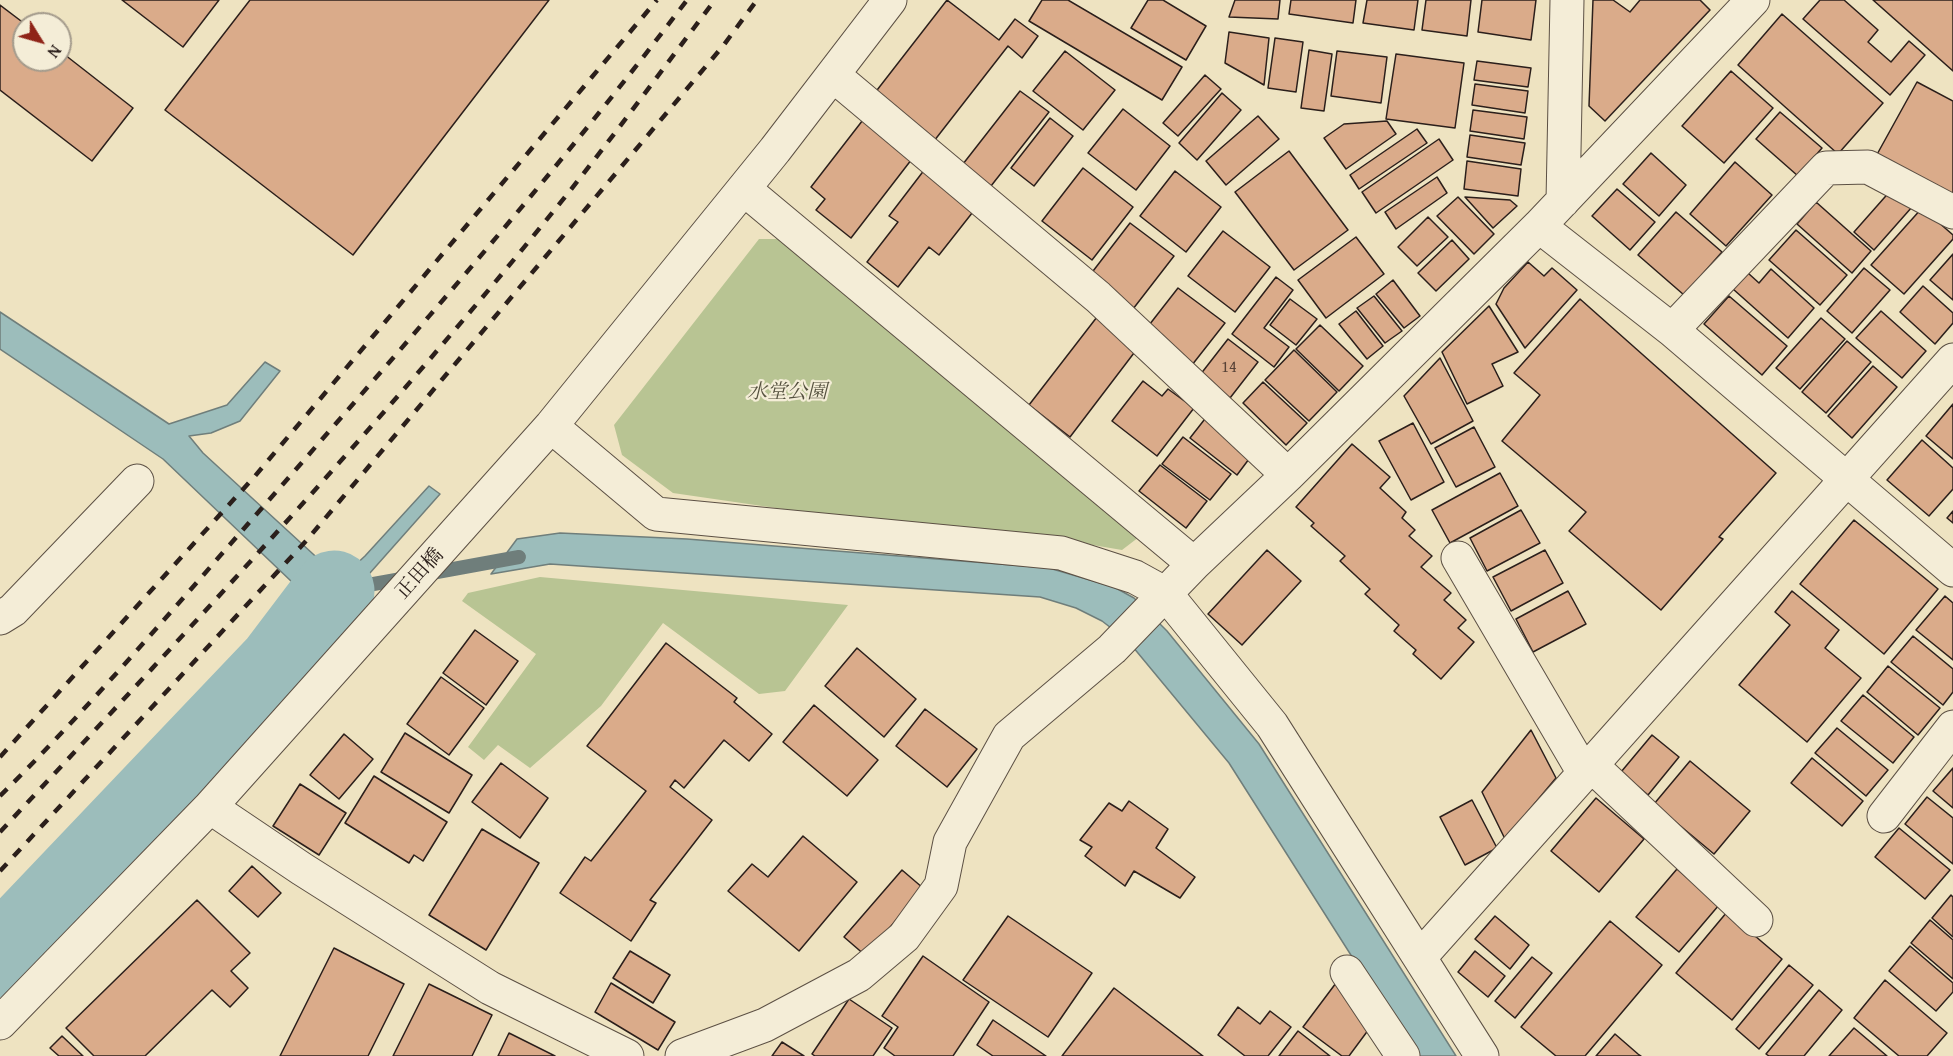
<!DOCTYPE html>
<meta charset="utf-8">
<style>
body{margin:0}
#map{position:relative;width:1953px;height:1056px;overflow:hidden;background:#eee3c1;font-family:"Gentium Book Plus",serif}
canvas{display:block}
.north{position:absolute;left:12px;top:12px;width:60px;height:60px;box-sizing:border-box;background:#f4edd7;border:2px solid #a49b8c;border-radius:50%;rotate:127deg;font-size:16px;font-weight:700;line-height:24px;text-align:center;color:#2b1f1b}
.north::after{content:'';display:block;margin:auto;width:21px;height:27px;background:#8f2418;clip-path:polygon(50% 0,100% 100%,50% 72%,0 100%)}
</style>
<div id="map">
<canvas width="1953" height="1056"></canvas>
<div class="north">N</div>
</div>
<script>
const context = document.querySelector('canvas').getContext('2d');
context.lineJoin = 'round';
function fill(path, color) { context.fillStyle = color; context.fill(path, 'evenodd'); }
function strokePath(path, color, width, dash) { context.strokeStyle = color; context.lineWidth = width; context.lineCap = dash ? 'butt' : 'round'; context.setLineDash(dash || []); context.stroke(path); }
function write(font, color, halo, rows, align = 'center') {
  context.font = font + ' "Gentium Book Plus","Noto Serif JP",serif'; context.lineWidth = 4.5; context.setLineDash([]); context.textBaseline = 'middle'; context.strokeStyle = halo; context.fillStyle = color; for (const [text, x, y, turn = 0] of rows) {
    context.save(); context.translate(x, y); context.rotate((+turn || 0) * Math.PI / 180); context.textAlign = isNaN(turn) ? turn : align; if (halo) context.strokeText(text, 0, 0); context.fillText(text, 0, 0); context.restore();
  }
}
const green = new Path2D(`
 M759,239H782L1139,537L1122,550L1040,536L817,514L673,493L622,455L614,425Z
 M540,577L848,605L785,691L759,694L663,623L601,706L530,768L498,745L484,760L468,747L536,654L462,601L468,593Z`);
const water = new Path2D(`
 M0,312L169,424L227,405L265,362L280,371L240,421L211,433L189,436L203,453L325,565L350,570L365,556L429,486L440,494L275,680L262,669L308,614L307,599L292,582L163,459L0,349Z
 M560,533L687,539L1049,568L1114,587L1134,598L1167,631L1259,744L1456,1056H1415L1229,763L1128,641L1102,621L1076,608L1040,597L550,564L491,574L517,539Z`);
const stream = new Path2D(`
 M426,574L519,557
 M340,590L407,578`);
const river = new Path2D(`
 M0,957L278,665L334,591`);
const building = new Path2D(`
 M122,0H219L183,47Z
 M250,0H549L353,255L165,110Z
 M947,0L999,40L1015,19L1038,36L1022,58L1008,46L927,150L867,103Z
 M1042,0H1068L1182,67L1162,100L1029,21Z
 M1148,0H1163L1206,26L1186,60L1131,28Z
 M1235,0H1280L1278,19L1229,17Z
 M1291,0H1356L1353,23L1289,14Z
 M1367,0H1418L1414,30L1363,23Z
 M1426,0H1471L1467,36L1422,30Z
 M1482,0H1536L1531,40L1478,32Z
 M1593,0H1613L1630,12L1640,0H1700L1710,10L1605,121L1589,106Z
 M1820,0H1844L1878,30L1868,42L1891,62L1909,41L1925,55L1890,95L1803,19Z
 M1873,0H1953V71Z
 M0,5L25,24L24,60H60V51L133,108L92,161L0,90Z
 M1782,14L1883,103L1838,154L1738,65Z
 M1229,32L1269,38L1264,85L1225,63Z
 M1275,38L1303,42L1296,92L1268,88Z
 M1309,50L1332,54L1324,111L1301,108Z
 M1065,51L1115,90L1083,130L1033,91Z
 M1337,51L1387,57L1381,103L1331,96Z
 M1396,54L1464,63L1455,128L1386,119Z
 M1477,61L1531,68L1528,87L1474,80Z
 M1731,71L1773,108L1724,163L1682,126Z
 M1205,75L1221,89L1178,136L1163,123Z
 M1917,82L1953,101V194L1875,158Z
 M1475,84L1528,91L1525,113L1472,105Z
 M1020,91L1049,112L991,186L963,164Z
 M1222,93L1241,110L1197,160L1179,143Z
 M1123,109L1170,146L1136,190L1088,153Z
 M1473,110L1527,117L1524,139L1470,131Z
 M1780,112L1822,148L1798,176L1756,139Z
 M866,116L915,155L851,238L816,210L825,199L811,187Z
 M1258,116L1279,139L1226,185L1206,161Z
 M1050,118L1073,136L1034,186L1011,168Z
 M1387,121L1396,134L1346,169L1324,138L1344,124Z
 M1417,129L1427,143L1359,189L1350,175Z
 M1470,135L1525,143L1521,165L1467,157Z
 M1439,139L1453,160L1376,213L1362,192Z
 M1289,151L1348,230L1294,270L1235,192Z
 M1651,153L1686,185L1659,216L1623,184Z
 M1467,161L1521,169L1518,196L1464,189Z
 M1735,162L1772,195L1726,246L1690,214Z
 M1083,168L1133,207L1092,260L1042,221Z
 M925,169L976,208L939,255L929,247L898,287L867,262L898,222L889,216Z
 M1175,171L1221,207L1186,252L1140,216Z
 M1437,177L1447,193L1396,229L1385,212Z
 M1617,189L1655,222L1630,250L1592,216Z
 M1892,189L1912,207L1874,250L1854,232Z
 M1458,197L1494,234L1474,254L1437,216Z
 M1465,197L1510,200L1517,206L1493,228Z
 M1816,202L1871,251L1852,273L1797,224Z
 M1922,208L1953,235V239L1904,294L1871,265Z
 M1676,212L1722,252L1684,295L1638,255Z
 M1428,217L1448,237L1417,266L1398,247Z
 M1130,223L1174,256L1133,309L1090,275Z
 M1796,230L1847,275L1820,305L1769,260Z
 M1223,231L1270,267L1235,312L1188,276Z
 M1356,237L1384,274L1326,318L1298,280Z
 M1452,240L1469,259L1436,291L1418,273Z
 M1953,254V300L1930,280Z
 M1528,262L1544,276L1552,268L1577,290L1525,348L1496,304L1504,288Z
 M1864,268L1890,290L1852,333L1827,311Z
 M1771,269L1814,308L1788,338L1733,289L1748,273L1759,283Z
 M1276,277L1293,290L1264,328L1289,347L1274,367L1232,334Z
 M1393,280L1420,316L1404,328L1376,294Z
 M1923,286L1953,313V323L1935,344L1900,312Z
 M1178,288L1225,323L1192,365L1146,329Z
 M1374,296L1402,331L1385,343L1357,308Z
 M1729,296L1787,346L1762,375L1704,324Z
 M1290,299L1317,319L1296,345L1270,325Z
 M1580,299L1776,473L1719,537L1723,539L1661,610L1569,531L1586,512L1502,441L1540,395L1514,373Z
 M1489,306L1518,352L1492,364L1503,386L1467,404L1442,352Z
 M1356,311L1383,346L1367,359L1339,324Z
 M1881,311L1926,351L1902,378L1856,338Z
 M1097,317L1137,349L1070,437L1029,405Z
 M1821,318L1845,339L1800,389L1776,368Z
 M1320,325L1363,366L1339,391L1296,349Z
 M1228,339L1258,362L1230,398L1200,375Z
 M1847,341L1871,362L1826,413L1802,392Z
 M1294,350L1337,392L1309,421L1265,380Z
 M1440,358L1473,421L1431,444L1404,396Z
 M1873,366L1897,387L1852,438L1828,416Z
 M1143,381L1162,396L1168,389L1194,408L1157,456L1112,421Z
 M1263,382L1307,423L1286,445L1243,403Z
 M1953,404V459L1926,436Z
 M1208,415L1255,451L1237,475L1190,438Z
 M1413,423L1444,482L1411,500L1379,441Z
 M1474,427L1495,467L1456,487L1435,448Z
 M1183,437L1231,474L1210,500L1162,464Z
 M1922,440L1953,468V489L1929,516L1887,480Z
 M1352,444L1390,477L1380,488L1406,512L1402,518L1415,530L1409,536L1432,556L1421,567L1451,593L1444,600L1466,620L1458,628L1474,642L1441,679L1413,654L1416,650L1394,631L1399,625L1365,594L1370,589L1340,561L1345,556L1311,526L1314,523L1296,507Z
 M1160,465L1207,501L1186,528L1139,491Z
 M1500,473L1518,506L1450,543L1432,510Z
 M1521,510L1540,543L1487,571L1470,538Z
 M1953,511V523L1947,518Z
 M1854,520L1938,589L1884,654L1800,584Z
 M1267,550L1301,581L1242,645L1208,614Z
 M1545,550L1563,583L1511,611L1493,577Z
 M1568,591L1586,624L1533,652L1516,619Z
 M1792,591L1839,630L1825,648L1861,678L1807,742L1739,685L1790,625L1775,612Z
 M1945,596L1953,603V660L1916,630Z
 M475,630L518,661L486,705L443,673Z
 M1913,636L1953,669V692L1943,705L1891,662Z
 M666,643L737,698L734,702L772,734L749,761L724,740L684,788L675,780L670,787L712,820L650,900L656,903L631,941L560,893L585,857L591,861L646,791L587,746Z
 M857,648L916,699L884,737L825,686Z
 M1888,666L1940,708L1918,735L1867,692Z
 M441,677L484,708L449,755L407,724Z
 M1863,695L1914,737L1893,763L1841,721Z
 M814,705L878,760L847,796L783,742Z
 M925,709L977,749L947,787L896,746Z
 M1837,728L1888,770L1866,796L1815,753Z
 M1531,730L1556,778L1505,839L1482,792Z
 M405,733L472,775L449,813L381,772Z
 M344,734L373,759L339,799L310,775Z
 M1652,735L1679,757L1648,795L1621,772Z
 M1812,758L1863,801L1842,826L1791,783Z
 M1690,761L1750,811L1714,854L1654,804Z
 M501,763L548,798L520,838L472,802Z
 M1953,768V808L1933,791Z
 M374,776L447,822L423,861L414,855L409,863L345,823Z
 M300,784L346,813L319,855L273,826Z
 M1927,797L1953,818V864L1905,824Z
 M1596,798L1644,839L1599,892L1551,851Z
 M1472,800L1497,848L1465,865L1440,817Z
 M1129,801L1168,829L1156,848L1195,877L1180,898L1134,871L1125,886L1085,856L1092,847L1080,840L1109,803L1122,811Z
 M1899,828L1950,870L1925,899L1875,857Z
 M482,829L539,863L486,950L429,915Z
 M803,836L857,882L799,951L728,891L752,864L768,877Z
 M252,866L281,893L258,917L229,891Z
 M1677,869L1719,905L1679,952L1636,917Z
 M902,870L923,888L866,956L844,937Z
 M1951,895L1953,897V937L1932,918Z
 M197,900L250,953L231,971L248,988L230,1007L212,990L145,1056H94L66,1028Z
 M1727,912L1782,959L1732,1020L1676,973Z
 M1008,916L1092,973L1048,1037L963,980Z
 M1495,916L1529,945L1510,969L1475,939Z
 M1930,920L1953,940V979L1911,943Z
 M1610,921L1662,965L1585,1056H1556L1521,1027Z
 M1910,946L1953,983V992L1936,1011L1889,971Z
 M334,948L404,984L368,1056H280Z
 M630,951L670,975L653,1003L613,978Z
 M1475,951L1505,976L1488,997L1458,972Z
 M923,956L989,1002L953,1056H895L884,1048L898,1027L882,1016Z
 M1532,957L1552,973L1515,1018L1495,1001Z
 M1789,965L1813,985L1759,1049L1736,1029Z
 M1885,980L1947,1033L1927,1056H1899L1854,1018Z
 M611,983L675,1022L658,1050L595,1012Z
 M1336,983L1369,1029L1349,1056H1342L1303,1027Z
 M429,984L492,1015L472,1056H393Z
 M1114,988L1203,1056H1062Z
 M1819,990L1842,1010L1804,1056H1769L1766,1054Z
 M849,999L892,1028L873,1056H815L812,1054Z
 M1238,1007L1260,1024L1270,1011L1291,1027L1268,1056H1245L1218,1035Z
 M993,1020L1046,1056H993L977,1045Z
 M1854,1028L1887,1056H1829Z
 M1298,1031L1330,1056H1279Z
 M509,1033L555,1056H498Z
 M1615,1034L1638,1054L1641,1056H1596Z
 M62,1036L83,1056H59L50,1048Z
 M782,1042L804,1056H772Z`);
const minor = new Path2D(`
 M833,75L1098,297L1288,475
 M744,189L1194,564
 M1563,201L1567,0
 M1539,226L1672,330L1953,570
 M1672,330L1826,168L1868,167L1953,212
 M551,426L656,514L1061,553L1135,577L1166,594L1272,725L1482,1056
 M1458,558L1584,773
 M0,618L13,610L137,481
 M1591,765L1756,920
 M210,807L302,869L490,988L627,1056
 M1884,816L1953,727
 M1420,957L1953,360
 M1347,972L1403,1056
 M0,1023L210,807L551,426L775,150L890,0
 M682,1056L765,1025L859,975L904,937L941,886L950,842L1009,736L1112,649L1194,564L1288,475L1539,226L1753,0`);
const rail = new Path2D(`
 M0,757L255,476L657,0
 M0,796C100,697 191,588 284,483C422,325 560,168 687,0
 M0,832C193,625 387,418 565,197C616,133 665,66 715,0
 M0,871L306,541L723,46L757,0`);
const numberNames = [
 ["14",1229,368]
];
const parkNames = [
 ["水堂公園",787,393]
];
const streetNames = [
 ["正田橋",420,574,-48]
];
fill(green, '#b8c493');
fill(water, '#9cbdbb');
strokePath(water, '#6f7e7b', 1.5);
strokePath(stream, '#6f7e7b', 14);
strokePath(river, '#9cbdbb', 81);
fill(building, '#daab8a');
strokePath(building, '#2b1f1b', 1.5);
strokePath(minor, '#5c5044', 35);
strokePath(minor, '#f4edd7', 33);
strokePath(rail, '#2b1f1b', 4.5, [10, 10]);
write('16px', '#574237', null, numberNames);
write('italic 20px', '#55513f', '#f4edd7', parkNames);
write('20px', '#2b1f1b', '#f4edd7', streetNames);
</script>
